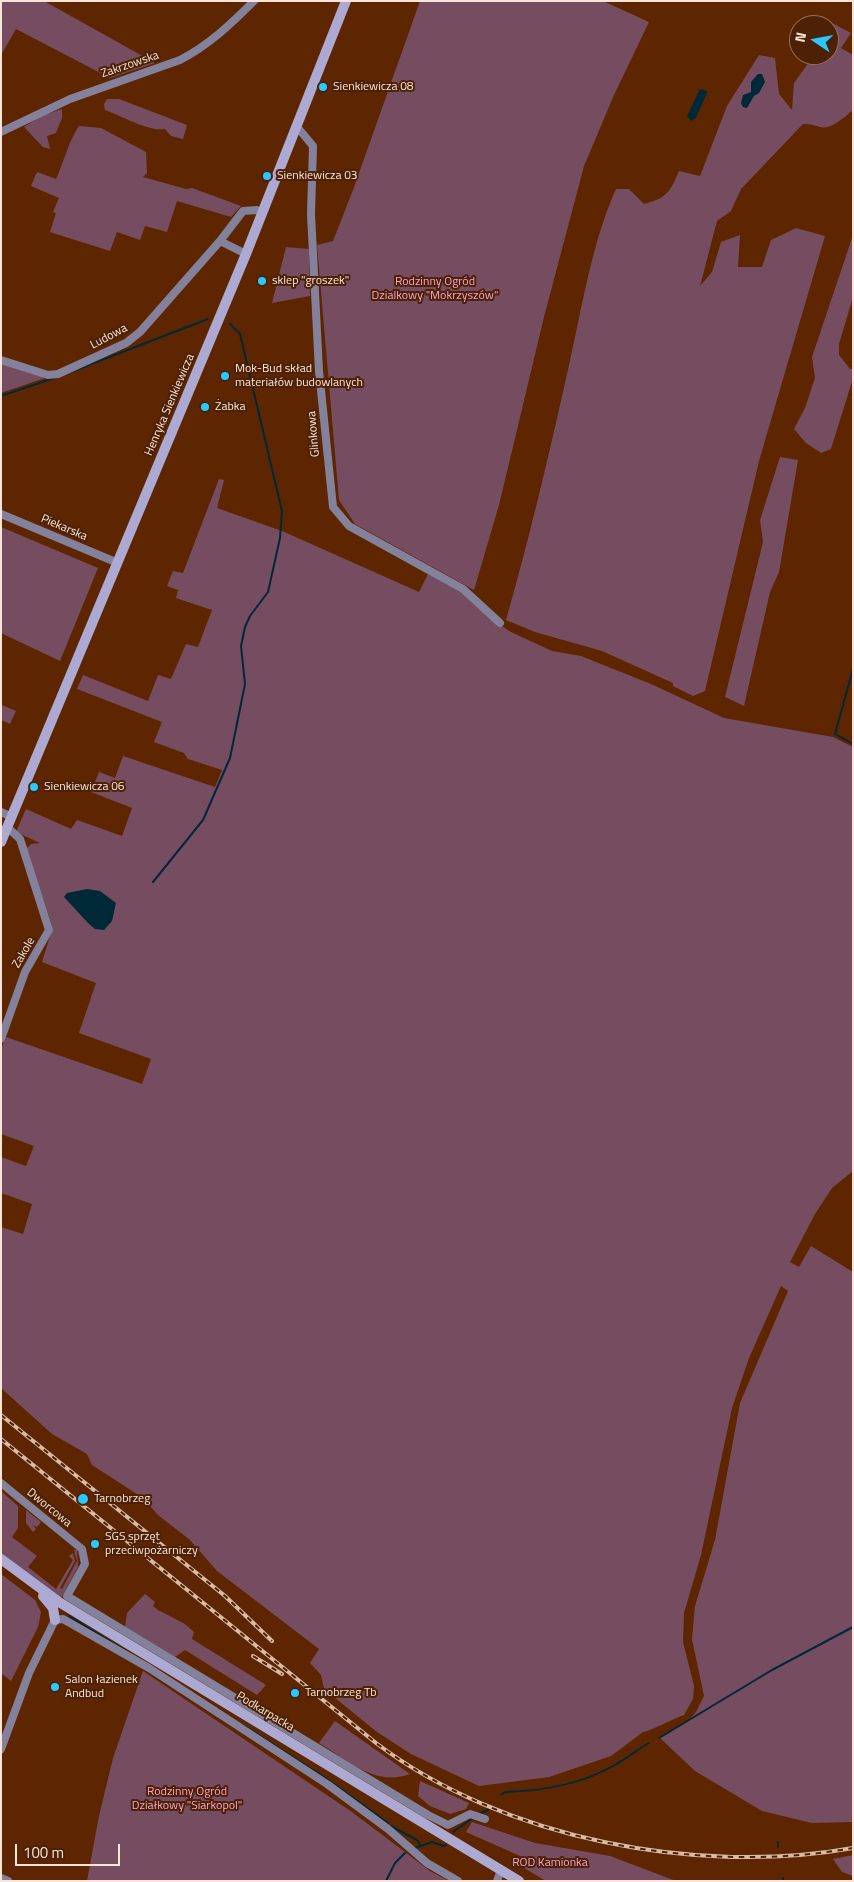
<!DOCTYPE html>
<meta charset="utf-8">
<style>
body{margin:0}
#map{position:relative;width:854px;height:1882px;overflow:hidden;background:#5e2600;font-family:"Titillium Web",sans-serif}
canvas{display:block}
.frame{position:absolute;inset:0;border:2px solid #fbe5da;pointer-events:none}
.north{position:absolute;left:789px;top:15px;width:50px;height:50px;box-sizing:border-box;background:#4c2106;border:1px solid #926f5b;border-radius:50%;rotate:282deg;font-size:14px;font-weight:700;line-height:20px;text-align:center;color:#fbe5da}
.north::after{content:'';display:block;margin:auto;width:18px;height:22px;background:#29c8ff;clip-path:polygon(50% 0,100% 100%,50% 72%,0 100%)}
.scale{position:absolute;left:15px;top:1844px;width:105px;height:22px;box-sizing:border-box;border:2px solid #fbe5da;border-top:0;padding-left:6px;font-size:15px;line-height:18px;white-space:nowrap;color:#fbe5da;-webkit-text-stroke:4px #4c2106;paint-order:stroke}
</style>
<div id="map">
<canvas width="854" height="1882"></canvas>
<div class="frame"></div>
<div class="north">N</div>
<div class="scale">100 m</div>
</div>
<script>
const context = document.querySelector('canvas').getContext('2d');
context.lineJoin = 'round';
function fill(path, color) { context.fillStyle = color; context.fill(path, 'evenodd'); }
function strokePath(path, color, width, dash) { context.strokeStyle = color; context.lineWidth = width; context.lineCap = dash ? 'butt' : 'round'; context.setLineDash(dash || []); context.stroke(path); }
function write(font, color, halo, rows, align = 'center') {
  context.font = font + ' "Titillium Web",sans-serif'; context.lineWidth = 4; context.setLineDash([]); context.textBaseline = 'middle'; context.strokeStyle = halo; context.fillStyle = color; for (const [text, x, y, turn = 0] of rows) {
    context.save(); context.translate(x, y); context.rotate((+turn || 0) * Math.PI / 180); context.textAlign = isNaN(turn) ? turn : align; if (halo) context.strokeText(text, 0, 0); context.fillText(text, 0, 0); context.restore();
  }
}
const green = new Path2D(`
 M1,1H44L155,63L110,78L16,29L1,55Z
 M420,1H603L649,22L614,95L584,166L544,317L499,505L474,590L355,524L339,500L317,245L333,241L353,190Z
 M832,23L851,33L841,48L853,55V110C844,117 832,130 820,127C813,125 811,124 803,124L741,189L731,211L717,221L700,286L712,272L721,242L740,235L738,267H762L771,240L796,228L825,236L759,461L705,691L693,696L673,686V683L602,651L535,632L506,620C530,536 550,451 569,365C582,308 592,242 616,189H629L644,204C667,198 670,192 679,171L700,176L727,106L759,55L775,58L779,94L792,110L794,83L814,55H829V28Z
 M107,99H119L187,125L183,139L171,136L165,129C149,132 122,116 105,110L104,104Z
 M62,109V118L56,133L47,136L50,149L43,147L24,127L41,116Z
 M79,126L101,128L146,152L147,173L143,177L186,189L192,188L241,206L231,217L177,201L167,232L145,226L140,240L117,232L110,251L50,232L56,213L53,212L59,198L31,186L37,172L56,179C64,162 68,142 79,126Z
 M853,235V297L839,344V355L850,369H853V378L831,449L821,453L806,443L794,429L805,408L815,378L812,357Z
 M286,247L309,249L310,296L272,303Z
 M1,364L45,378L1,393Z
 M780,457L798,460L779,572L770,592L744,706L725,697L763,542L760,520Z
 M219,479L224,480L217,508L282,531L419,592L428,574L461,592L488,617L511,632L552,651L581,656L651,684L724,718L833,737L853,747V1171L832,1188L815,1214L790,1262L799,1267L811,1246L853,1272V1822L812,1823L762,1811L695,1771L660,1738L687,1722L696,1712L704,1696L692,1639L695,1606L715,1540L740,1403L788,1291L781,1286L749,1358L732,1408L701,1555L684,1613L683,1642L694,1686L693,1699L684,1715C675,1718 648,1732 643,1732L611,1756L549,1777L479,1786L411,1754L377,1732L324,1689L321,1675L310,1663L319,1649L217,1571L190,1540L158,1515L143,1498L92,1465L87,1454L52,1434L1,1388V1227L23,1234L32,1204L1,1193V1157L26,1166L34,1146L1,1134V1049L6,1037L142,1084L151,1059L79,1033L96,983L42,962L52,930L51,922L26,849L31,844L40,843L16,832L26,809L71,829L77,820L122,836L132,808L91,792L99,772L115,778L123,756L215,787L222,770L188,759L184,753L154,742L162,722L77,689L83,675L148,701L158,675L171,679L186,644L198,647L212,610L176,598L178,590L167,586L173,571L183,573Z
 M1,527L98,568L60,661L1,633Z
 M2,705L16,711L10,724L1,720Z
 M1,1491L18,1506V1528L12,1537L37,1556L28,1567L56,1589L73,1560L69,1556L73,1553L75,1561L60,1588L62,1589L77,1561L74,1550H77L78,1567L61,1598L1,1554Z
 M26,1510L41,1522L37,1527L33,1525L36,1529L33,1532L26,1523Z
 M1,1574L35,1600L41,1612L38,1627L11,1681L1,1673Z
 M145,1594L155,1602L153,1606L158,1610L185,1624L194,1632L192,1639L266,1685L257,1695L185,1650L175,1657L125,1627L127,1613Z
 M143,1671L352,1812L430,1871L449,1881H87L99,1816L113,1758Z
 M335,1721L410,1774C375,1787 348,1760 319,1743Z
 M420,1781L469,1803L466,1809L450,1814L430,1806L418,1796Z
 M472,1822L535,1843L610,1856L676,1881H546L524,1868L527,1859L466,1832Z
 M853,1855V1876L842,1872L833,1859Z`);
const water = new Path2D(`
 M758,74H762L765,82L759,93L754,96L747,108L743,107L741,103L743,95L751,92V82Z
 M700,89L707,91V93L696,118L691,121L687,116Z
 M87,889L100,891L116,903L112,921L104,930L95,929L88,923L64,897L67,893Z`);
const stream = new Path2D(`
 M68,373L208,319
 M1,396L54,378
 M853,669L835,734L853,744
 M153,882L203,820L230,758L245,684L241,646L245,627L250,616L268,592L280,538L282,511L240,334L230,324
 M69,1616L131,1654
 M243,1725L327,1779L388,1823
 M659,1738L772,1670L853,1627
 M501,1795L505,1792C541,1791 581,1784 613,1766C626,1759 637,1750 649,1743
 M481,1813L488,1810
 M391,1826L417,1840L421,1846
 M453,1832L473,1818
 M778,1842V1847
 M415,1848L432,1842L443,1846L446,1845
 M783,1878V1881
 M386,1881L395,1863L405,1853`);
const minor = new Path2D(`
 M298,128L313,146L311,214L319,371L333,507L349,526L463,589L500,623
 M1,132L70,99L180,60C209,45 231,24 254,1
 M220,241L243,211L257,210L263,213
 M1,360L48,375L58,374L126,343L140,332L220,241L246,254
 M1,514L118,563
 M1,812L12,817
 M1,1039L25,972L49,930L20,839L7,827
 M1,1483L82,1549L85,1564L67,1596L428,1815L448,1825L470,1814L485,1819
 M1,1749L29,1673L55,1620L63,1619L149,1668L327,1784L388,1829L427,1863L458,1881
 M1,1878L8,1881
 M497,1881L501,1870`);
const secondary = new Path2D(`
 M1,842L246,254L346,1
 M1,1559L59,1602L519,1881
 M43,1596L53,1608L55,1620`);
const rail = new Path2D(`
 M1,1415L225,1596L272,1641
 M1,1439L376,1743C503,1839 698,1876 853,1848
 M253,1656L282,1674`);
const markers = [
 [323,87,5,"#29c8ff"],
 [267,176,5,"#29c8ff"],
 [262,281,5,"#29c8ff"],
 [225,376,5,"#29c8ff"],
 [205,407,5,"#29c8ff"],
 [34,787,5,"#29c8ff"],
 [83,1499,6,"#29c8ff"],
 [95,1544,5,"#29c8ff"],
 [55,1687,5,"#29c8ff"],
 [295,1693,5,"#29c8ff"]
];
const streetNames = [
 ["Zakrzowska",130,65,-19],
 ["Ludowa",109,337,-28],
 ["Henryka Sienkiewicza",170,405,-67],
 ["Glinkowa",314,434,-95],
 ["Piekarska",64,528,23],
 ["Zakole",24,953,-60],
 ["Dworcowa",49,1508,39],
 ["Podkarpacka",265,1712,31]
];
const poiNames = [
 ["Sienkiewicza 08",333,87],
 ["Sienkiewicza 03",277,176],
 ["sklep \"groszek\"",272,281],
 ["Mok-Bud skład",235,369],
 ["materiałów budowlanych",235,383],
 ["Żabka",215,407],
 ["Sienkiewicza 06",44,787],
 ["Tarnobrzeg",94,1499],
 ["SGS sprzęt",105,1537],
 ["przeciwpożarniczy",105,1551],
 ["Salon łazienek",65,1680],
 ["Andbud",65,1694],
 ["Tarnobrzeg Tb",305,1693]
];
const parkNames = [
 ["Rodzinny Ogród",435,282],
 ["Dzialkowy \"Mokrzyszów\"",435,296],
 ["Rodzinny Ogród",187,1792],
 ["Działkowy \"Siarkopol\"",187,1806],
 ["ROD Kamionka",550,1863]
];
fill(green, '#764c61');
fill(water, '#002938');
strokePath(stream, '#002938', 2);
strokePath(minor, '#83819b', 8);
strokePath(secondary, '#acaad3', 10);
strokePath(rail, '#d9bbaa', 4);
strokePath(rail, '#4c2106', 2, [5.5]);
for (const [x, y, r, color] of markers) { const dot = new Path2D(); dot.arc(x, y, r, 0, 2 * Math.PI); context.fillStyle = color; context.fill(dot); strokePath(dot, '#4c2106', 2); }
write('12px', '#fbe5da', '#4c2106', streetNames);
write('12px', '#fbe5da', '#4c2106', poiNames, 'left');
write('12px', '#f7a1cd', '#4c2106', parkNames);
</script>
